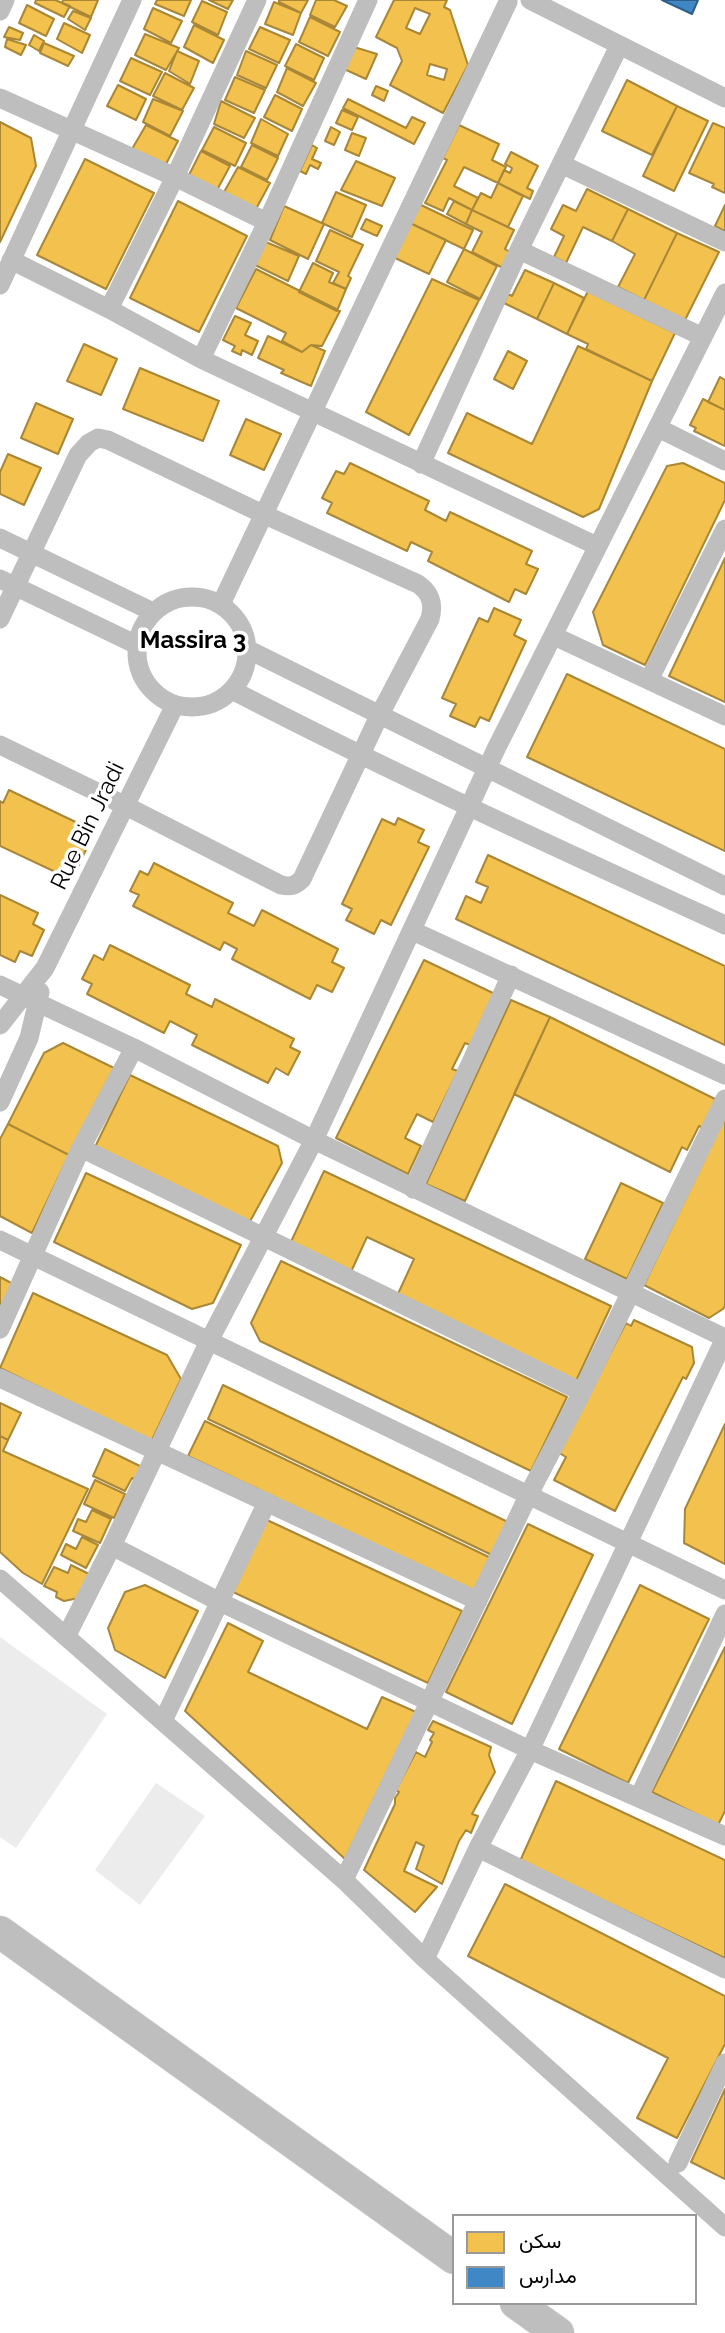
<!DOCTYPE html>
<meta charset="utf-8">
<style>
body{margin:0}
#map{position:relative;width:725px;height:2333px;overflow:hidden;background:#fff;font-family:Raleway,Vazirmatn,sans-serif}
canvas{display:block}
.legend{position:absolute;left:452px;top:2214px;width:245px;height:91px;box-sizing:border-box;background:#fff;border:2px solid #999;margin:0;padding:9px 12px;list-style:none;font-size:21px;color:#000}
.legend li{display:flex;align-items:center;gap:14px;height:35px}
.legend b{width:35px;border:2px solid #999}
</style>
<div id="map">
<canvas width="725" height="2333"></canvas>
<ul class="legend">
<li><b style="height:19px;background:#f2c14e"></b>سكن</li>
<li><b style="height:19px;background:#3f88c5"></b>مدارس</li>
</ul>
</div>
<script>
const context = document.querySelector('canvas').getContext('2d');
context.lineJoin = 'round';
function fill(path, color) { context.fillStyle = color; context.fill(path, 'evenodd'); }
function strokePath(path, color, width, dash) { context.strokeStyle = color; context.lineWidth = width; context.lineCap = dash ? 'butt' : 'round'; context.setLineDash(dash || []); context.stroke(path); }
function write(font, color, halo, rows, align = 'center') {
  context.font = font + ' Raleway,sans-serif'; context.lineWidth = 7; context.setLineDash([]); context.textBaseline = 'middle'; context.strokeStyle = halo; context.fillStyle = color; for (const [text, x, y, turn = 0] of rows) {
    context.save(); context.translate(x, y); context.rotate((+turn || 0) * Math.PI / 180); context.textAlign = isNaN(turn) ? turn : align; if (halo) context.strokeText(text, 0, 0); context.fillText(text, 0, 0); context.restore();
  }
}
const green = new Path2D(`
 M0,1637L107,1714L16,1848L0,1837Z
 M156,1783L205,1816L140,1905L95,1870Z`);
const homes = new Path2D(`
 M36,0H55L70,6L64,17L35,3Z
 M63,0H98L91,17L62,3Z
 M157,0H191L184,16L155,4Z
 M209,0H233L228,9Z
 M279,0H308L301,13L279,2Z
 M316,0H334L347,6L335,27L310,15Z
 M394,0H447L444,7L450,10L468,65L443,113L390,85L402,61L397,48L376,37Z
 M202,1L227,12L218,35L192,22Z
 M274,2L301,13L293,35L265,24Z
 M27,5L54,19L46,36L19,23Z
 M153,8L182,21L171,43L144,29Z
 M415,8L430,14L420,34L406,28Z
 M73,11L91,18L85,30L68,19Z
 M310,17L340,32L328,56L299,42Z
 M64,23L90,35L82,53L57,39Z
 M194,25L224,40L213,63L184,47Z
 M9,27L23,33L20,40L4,37Z
 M260,27L290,40L279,63L249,49Z
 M145,34L179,48L166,70L135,55Z
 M34,35L44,41L39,51L29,45Z
 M7,39L26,45L21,55L5,47Z
 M44,43L74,56L68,66L40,53Z
 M296,44L324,58L314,80L285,66Z
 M354,47L377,54L366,79L344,69Z
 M177,51L199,61L190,84L169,71Z
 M246,51L277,65L266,88L237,75Z
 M131,58L162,72L150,95L120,81Z
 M430,64L447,69L444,80L427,75Z
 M287,68L316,83L303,106L277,92Z
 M165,73L194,88L182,110L153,96Z
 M235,77L265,90L254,113L225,100Z
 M627,80L677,106L652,155L602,131Z
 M118,85L146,99L136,120L107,106Z
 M376,86L388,91L384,101L372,95Z
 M275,95L302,109L292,131L264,117Z
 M153,99L183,111L170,136L143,122Z
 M348,99L406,128L412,117L425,123L414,144L343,108Z
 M221,101L255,118L244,138L214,124Z
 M677,106L708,121L674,191L643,176Z
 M342,110L358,117L352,130L336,123Z
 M261,119L288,134L278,156L251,143Z
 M0,122L31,138L36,166L0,242Z
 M713,123L725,128V193L712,187L714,184L689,173Z
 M146,125L178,141L165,166L132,149Z
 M459,125L499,144L492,160L506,167L498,183L464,167L454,186L478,198L472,210L449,198L443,211L425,203L447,160L443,158Z
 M214,127L246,143L235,166L202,150Z
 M331,127L340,132L334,145L325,141Z
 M352,133L366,138L359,156L345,150Z
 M252,145L278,158L267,180L241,167Z
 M312,145L317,148L312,159L321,163L318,169L310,165L306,174L300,171Z
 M201,151L230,166L217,190L189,175Z
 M511,152L538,166L527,188L533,191L530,199L498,183L504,170L510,173L512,168L505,164Z
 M85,159L154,193L106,289L37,255Z
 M356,161L395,178L382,206L341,190Z
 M238,167L270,183L256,209L224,192Z
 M498,183L523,196L508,227L472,210L481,193L491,198Z
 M587,189L628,209L612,241L583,227L566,263L554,257L564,236L551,229L563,205L576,211Z
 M336,192L366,205L352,237L322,223Z
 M178,201L247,236L199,332L130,298Z
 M454,201L472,210L466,224L447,214Z
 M419,204L473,230L464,249L410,223Z
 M725,205V231L715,226Z
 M284,206L324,224L308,259L270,240Z
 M628,209L677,233L644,300L618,287L635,254L612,241Z
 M472,210L514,230L505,249L513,254L505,269L472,252L482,232L466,224Z
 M366,219L382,226L377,236L361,229Z
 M410,223L446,240L429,274L393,257Z
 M330,230L363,245L348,276L351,278L346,289L333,283L339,272L316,261Z
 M677,233L719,252L685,320L644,300Z
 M266,242L299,256L288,281L255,265Z
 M464,249L497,266L480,299L447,282Z
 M313,263L333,273L329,282L346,289L337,311L299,292Z
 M256,269L340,311L322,346L311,345L302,352L282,341L286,333L236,308Z
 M525,270L554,283L537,319L504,303L508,294L512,296Z
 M432,279L479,300L409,435L366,412Z
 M554,283L584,298L567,334L537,319Z
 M588,291L675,333L652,381L586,349L588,344L567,334Z
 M235,316L251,323L245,335L258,341L252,355L242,350L241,355L232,351L235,346L223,340Z
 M268,336L302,352L311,345L325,351L311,386L281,373L284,370L258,358Z
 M84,344L117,359L101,395L67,381Z
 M578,346L652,381L599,509L583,517L448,453L467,413L532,444Z
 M508,351L527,361L513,389L494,379Z
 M140,368L219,401L203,441L123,409Z
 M720,377L725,380V410L708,402Z
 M703,399L725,410V446L694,431L696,428L690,425Z
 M36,403L73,419L58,454L21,438Z
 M246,419L281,434L264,470L230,455Z
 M8,454L41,468L24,505L0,494V472Z
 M350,463L429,501L425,510L446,521L450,512L532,551L526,564L538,569L526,594L515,589L509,602L428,561L432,552L411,542L407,551L327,513L332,503L322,498L336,471L344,474Z
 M683,463L725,483V500L645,665L603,645L593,612L667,466Z
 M725,558V702L669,676Z
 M494,608L521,620L514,635L526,641L489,721L480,717L475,727L450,716L456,704L442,698L479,618L488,622Z
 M567,674L725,749V851L527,757Z
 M9,790L86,827L81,839L89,843L77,869L69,865L64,876L0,846V801L3,803Z
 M398,818L424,830L418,842L429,847L391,925L381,920L374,934L346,920L352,909L342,904L382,819L395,825Z
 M488,855L725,966V1045L456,919L466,896L481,903L488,887L476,882Z
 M154,863L233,903L228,913L254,926L262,910L338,949L332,962L344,968L332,992L317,985L310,999L232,959L237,949L224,942L220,950L133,906L139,895L130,891L140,871L148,875Z
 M0,895L38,913L33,924L44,930L32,956L20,951L15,962L0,955Z
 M110,945L190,985L186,994L212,1007L215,999L294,1039L290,1047L300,1052L288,1075L276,1068L268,1083L192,1045L197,1035L170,1021L164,1033L87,994L92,984L82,979L94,955L103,960Z
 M424,960L495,994L470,1045L465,1043L452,1069L458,1071L433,1122L417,1114L405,1138L421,1146L408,1174L336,1138Z
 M511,1000L550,1017L465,1201L426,1184Z
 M550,1017L717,1100L703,1128L699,1126L687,1150L682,1147L670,1172L514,1094Z
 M63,1043L114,1068L69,1155L8,1124L44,1053Z
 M130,1075L278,1146L282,1163L248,1225L94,1149Z
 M725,1117V1306L723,1309L709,1318L644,1285Z
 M8,1124L69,1155L32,1233L0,1216V1139Z
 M324,1171L611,1306L576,1381L397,1296L414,1259L367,1237L350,1274L289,1246Z
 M86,1173L241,1245L213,1303L192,1309L54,1242Z
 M621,1183L663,1203L627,1279L585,1259Z
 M281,1261L567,1397L531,1471L260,1341L251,1323Z
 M0,1277L15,1285L0,1310Z
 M33,1293L167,1355L181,1379L151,1442L0,1368Z
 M634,1320L692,1347L694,1363L686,1379L683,1377L615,1511L554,1480L566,1457L559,1453L626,1323L631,1326Z
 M223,1385L510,1523L494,1556L208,1419Z
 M0,1403L21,1413L8,1440L0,1436Z
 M205,1421L493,1559L477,1594L188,1456Z
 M725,1424V1564L684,1543L685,1509Z
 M0,1436L8,1440L3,1451L88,1489L42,1584L23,1573L0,1552Z
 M105,1449L142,1467L136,1480L132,1478L125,1491L93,1476Z
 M95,1480L125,1494L114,1518L84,1504Z
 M92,1510L111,1519L100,1543L73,1531L78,1519L86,1522Z
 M267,1520L462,1611L428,1683L233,1592Z
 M528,1524L593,1555L512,1724L446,1692Z
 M82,1537L98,1545L86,1568L61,1555L66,1544L76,1549Z
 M71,1565L91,1575L79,1598L64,1601L56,1597L57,1592L44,1586L54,1567L68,1573Z
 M145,1585L198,1611L165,1678L115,1650L108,1628L125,1592Z
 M640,1585L709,1619L628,1783L559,1749Z
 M228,1623L263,1641L248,1672L367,1729L382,1697L416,1712L345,1859L185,1711Z
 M725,1647V1811L718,1825L652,1792Z
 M433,1721L491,1747L489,1755L495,1772L472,1814L478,1816L471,1833L466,1830L459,1841L442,1884L416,1869L424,1846L416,1842L404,1871L437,1887L415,1912L364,1870L395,1804V1798L399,1792L396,1790L416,1752L425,1757L432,1742L430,1740L434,1733L428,1730Z
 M556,1781L725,1860V1958L520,1861Z
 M505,1884L725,1996V2044L677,2138L637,2118L668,2058L468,1956Z
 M725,2089V2179L691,2162Z`);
const schools = new Path2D(`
 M662,0H698L692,14Z`);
const minor = new Path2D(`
 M530,0L725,98
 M0,11L5,0
 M0,98L175,177L267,222
 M561,164L725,242
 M519,250L703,337
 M11,260L109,309L201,359L597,546
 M0,285L132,0
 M109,309L175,177L257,0
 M201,359L267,222L368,0
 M658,428L725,461
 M421,464L519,250L619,46
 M0,538L153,612
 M0,579L137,645
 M137 652a55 55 0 1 1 110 0a55 55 0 1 1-110 0Z
 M221,604L508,2
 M0,619L78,455L89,443L98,438L108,440L265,515L418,584C431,593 434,604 430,619L379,716L302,879C295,886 291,887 281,885L126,806L0,745
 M554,636L725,716
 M247,649L725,886
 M649,680L725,529
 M232,690C394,774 559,849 725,925
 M413,931L725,1075
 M0,985L134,1048L314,1140L725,1338
 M0,1025L45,968L175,705
 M0,1102L29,1038L40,992
 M81,1148L582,1392
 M413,1189L511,975
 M0,1240L725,1590
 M0,1329L81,1148L134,1048
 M0,1378L478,1601
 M112,1546L220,1602L530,1750L725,1836
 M0,1579L344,1880L425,1959L725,2227
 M66,1637L112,1546L209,1341L314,1140L496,749L725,293
 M163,1721L267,1502
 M639,1797L725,1614
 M478,1848L725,1969
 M344,1880L528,1496L582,1392L725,1099
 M425,1959L478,1848L530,1750L725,1338
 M678,2163L725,2063`);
const primary = new Path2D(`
 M0,1932L454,2258
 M516,2303L558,2333`);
const streetNames = [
 ["Rue Bin Jradi",88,826,-64]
];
const neighbourhoodNames = [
 ["Massira 3",193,641]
];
fill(green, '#ececec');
fill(homes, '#f2c14e');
strokePath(homes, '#a98737', 2);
fill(schools, '#3f88c5');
strokePath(schools, '#2c5f8a', 2);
strokePath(primary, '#dbdbdb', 33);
strokePath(minor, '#bebebe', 19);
strokePath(primary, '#bebebe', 32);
write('23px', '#000', '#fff', streetNames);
write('bold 24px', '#000', '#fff', neighbourhoodNames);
</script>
